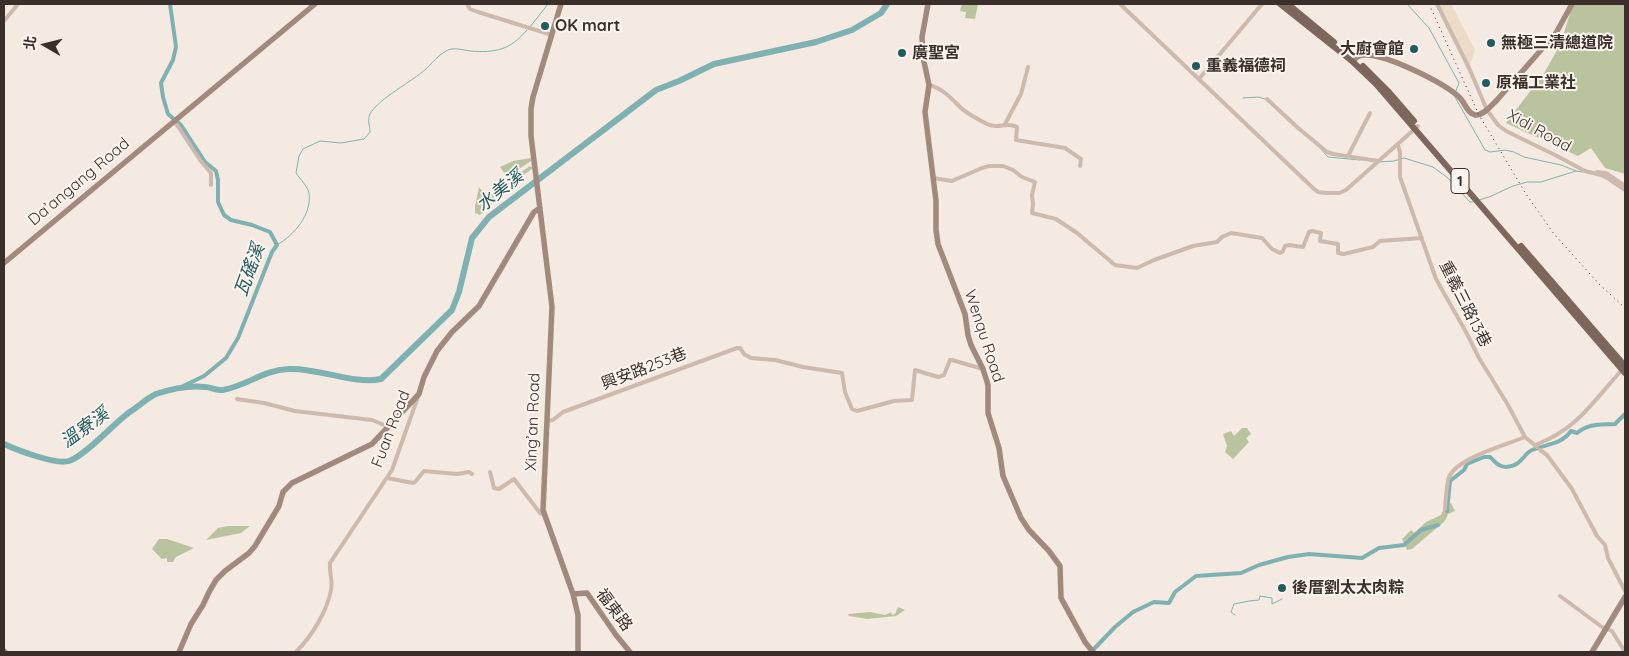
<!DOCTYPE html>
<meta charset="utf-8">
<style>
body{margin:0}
#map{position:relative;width:1629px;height:656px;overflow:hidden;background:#f4eae1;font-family:Quicksand,"Noto Sans TC",sans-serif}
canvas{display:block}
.frame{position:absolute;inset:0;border:5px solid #3b2f2b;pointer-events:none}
.north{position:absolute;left:20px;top:20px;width:50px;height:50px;-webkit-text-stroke:4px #fbf4ee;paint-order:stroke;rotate:278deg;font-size:14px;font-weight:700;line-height:20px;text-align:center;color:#3b2f2b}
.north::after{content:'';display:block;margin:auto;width:18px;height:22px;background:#3b2f2b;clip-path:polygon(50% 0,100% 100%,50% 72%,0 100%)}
</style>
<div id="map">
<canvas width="1629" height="656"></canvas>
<div class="frame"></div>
<div class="north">北</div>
</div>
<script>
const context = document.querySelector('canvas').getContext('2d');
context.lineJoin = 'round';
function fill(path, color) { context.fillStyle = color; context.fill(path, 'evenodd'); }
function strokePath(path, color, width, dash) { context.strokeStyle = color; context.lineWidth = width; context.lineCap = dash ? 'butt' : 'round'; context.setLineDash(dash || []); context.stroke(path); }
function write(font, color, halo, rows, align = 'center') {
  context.font = font + ' Quicksand,"Noto Sans TC",sans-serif'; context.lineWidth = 4; context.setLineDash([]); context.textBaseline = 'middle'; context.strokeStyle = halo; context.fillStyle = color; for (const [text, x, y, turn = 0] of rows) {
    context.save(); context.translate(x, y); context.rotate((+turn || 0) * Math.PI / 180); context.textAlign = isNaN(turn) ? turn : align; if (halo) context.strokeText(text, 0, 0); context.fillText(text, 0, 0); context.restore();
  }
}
const green = new Path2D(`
 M964,4H978L975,19L965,18L966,12L960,11L961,6Z
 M1573,4H1625V174L1605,168L1591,148L1578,156L1506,123L1544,73L1560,45Z
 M531,158V161L507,177L500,167L513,161Z
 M530,166L533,168L516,181L480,215L475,213V207L479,187L486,196Z
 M1242,428H1247L1251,434L1246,438L1249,442L1233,459L1225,452L1227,446L1223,434L1231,431L1234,436Z
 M1451,503L1455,511L1448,514L1445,521L1412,549L1407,550L1402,539L1411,530L1414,533L1426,522L1441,515L1445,506Z
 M228,526H250L241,533L206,540L218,528Z
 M159,539H167L194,548L176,557L173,562H167V558L162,559L152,549Z
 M898,607L905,610L896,616L867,619L849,616L848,614L870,612L885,615L891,612L892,615L895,614Z`);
const plaza = new Path2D(`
 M1437,4H1451L1475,50L1469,68Z`);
const stream = new Path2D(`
 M1407,4L1429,28L1459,83L1456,91
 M530,27L548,4
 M1455,97L1485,150L1490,152L1505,150L1514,152L1524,157L1561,165L1576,171L1583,172
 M1243,98L1258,97L1265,99
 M1320,148L1328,157L1360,160
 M1379,162L1394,161L1404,158L1433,167L1448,178L1470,202H1473
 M1479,200L1489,197L1513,186L1527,182H1541L1576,171
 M277,245C294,235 312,215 309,193C308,187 300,179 296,173L299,156L303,149L320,141L341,143L364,139L370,132C370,126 367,120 370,114C379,98 412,82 427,68C433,62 442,51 451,49C456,48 464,50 470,51C496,53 510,50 527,30
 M1235,615L1231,612L1234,604L1249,601L1259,600L1260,596L1272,598V604L1282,599`);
const canal = new Path2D(`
 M170,4L176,47L173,60L161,83L163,97L168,114L181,125L205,162L216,171L218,180V202L224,215L231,220L252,225L270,232L277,245L272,252L238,338L226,358L204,376L177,389
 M1447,511L1450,481L1464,470L1467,464L1484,457H1490C1495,462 1499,467 1506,467C1522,466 1522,455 1532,450C1546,444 1561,445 1571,431L1577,433C1589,423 1601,425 1615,424L1625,414
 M1092,651L1115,627L1133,612L1154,602L1169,603L1175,592L1196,576L1241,573L1259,565L1288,557L1309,554L1362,558L1379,548L1404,545L1421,530L1438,525`);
const river = new Path2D(`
 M4,444C17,450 56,465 69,461C85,456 115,422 131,411C139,406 147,398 156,394C171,389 189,385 205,387C211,387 217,391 223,390C246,386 264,370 288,369C317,367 354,385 381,379L452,310L459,292L472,238L489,217L656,90L679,81L714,64L816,42L852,30L881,13L887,4`);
const street = new Path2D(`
 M467,4L470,9L478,12L552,35
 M1120,4L1313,188L1318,192L1326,193H1339L1346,190L1418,126
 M1437,4L1469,68L1487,110L1498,125L1506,131L1557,156L1585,171L1601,175L1609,179L1625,190
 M4,21L18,4
 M1199,79L1262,4
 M929,85C942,88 951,98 960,107C967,114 978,119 987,124C999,130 1005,121 1017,127L1016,140L1065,148L1081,159L1080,166
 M1267,99L1297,127L1327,152L1333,154L1378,161
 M173,122L177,125L200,160L211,173V185
 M1005,124L1021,94L1028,67
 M1398,145L1400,152V177L1436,279L1466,332L1479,358L1508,405L1525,437L1537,447
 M1348,156L1370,113
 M1597,172L1606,173L1625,186
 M933,178L952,181L982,168L989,166H1003L1013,170L1022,177L1035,182L1032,195L1033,204L1032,213L1056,219L1077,233L1115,265L1137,268L1154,260L1193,246L1217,242L1222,237L1231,233L1262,238L1272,249L1280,253L1283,251L1285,246L1289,245L1303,247L1309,232L1312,231L1321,233L1320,241L1338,244V253L1344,254L1373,247L1380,241L1422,238
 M237,399L264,403L295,411L372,420L389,427
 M547,421L553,420L563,412L737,348H740L744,354L751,358L775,360L803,367L842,373L845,392L852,409L857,411L894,401L912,400L915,370L938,377L944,375L950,360H952L983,369
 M1535,445C1578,429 1593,401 1622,370
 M1540,450L1547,455L1572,489L1597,536L1605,545L1608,558L1625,591
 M490,472L494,488L499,489L514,479L540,513L544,515
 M387,478L413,483L415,482L424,471L457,474L469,472L472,474
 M1445,509C1446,499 1446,486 1449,477C1457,458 1506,445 1525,437
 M1560,596L1602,627L1612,631L1625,652
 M296,652C311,637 327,612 331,590C333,581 329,572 330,563L392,470L419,394`);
const secondary = new Path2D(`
 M561,4L533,97L531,109V136L552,307L543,510L573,594L578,615V652
 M928,4L922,37L923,57L929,85L925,112L936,201V230L938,244L965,314L968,335L971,345L983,369L988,385V413L999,448L1003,476L1021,518L1029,530L1049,551L1060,566L1061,598L1085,642L1093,652
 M1353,62C1355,58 1360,55 1365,55C1386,54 1445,83 1460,98C1465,103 1468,114 1475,115C1483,116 1492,105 1497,100L1556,33L1572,4
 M4,263L315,4
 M573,594L587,593L616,635L630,652
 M4,651L5,652
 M179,652L191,624L203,605L209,592L216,580L225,571L249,553L255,546L279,506L283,492L292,483L372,444L419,394L424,377L437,351L452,332L479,306L534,212L540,208
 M1592,652L1625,597`);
const primary = new Path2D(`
 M1280,4L1353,62L1376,84L1625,373
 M1288,4L1334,42
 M1363,66L1388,91L1414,121
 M1521,246L1625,366`);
const rail = new Path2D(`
 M1429,4L1479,115L1526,194L1554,234L1599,284L1625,308`);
const markers = [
 [545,26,5,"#1f5c5e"],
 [1491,43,5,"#1f5c5e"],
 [1414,49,5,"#1f5c5e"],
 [902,53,5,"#1f5c5e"],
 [1196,66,5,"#1f5c5e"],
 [1486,83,5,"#1f5c5e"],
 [1282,588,5,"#1f5c5e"]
];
const shields = [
 [1460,181,18]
];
const shieldNames = [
 ["1",1460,181]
];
const poiNames = [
 ["OK mart",555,26],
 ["無極三清總道院",1501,43],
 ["大廚會館",1404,49,"right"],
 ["廣聖宮",912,53],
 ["重義福德祠",1206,66],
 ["原福工業社",1496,83],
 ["後厝劉太太肉粽",1292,588]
];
const streetNames = [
 ["Xidi Road",1539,131,29],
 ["Da’angang Road",79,182,-40],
 ["重義三路13巷",1465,304,63],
 ["Wenqu Road",984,336,72],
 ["興安路253巷",644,369,-21],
 ["Xing’an Road",533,422,-88],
 ["Fuan Road",391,429,-69],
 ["福東路",614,610,53]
];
const waterNames = [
 ["水美溪",500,191,-39],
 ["瓦磘溪",250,270,-70],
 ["溫寮溪",85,428,-36]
];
fill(green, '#b9c49f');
fill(plaza, '#ecdbc7');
strokePath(stream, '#7eb1b2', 1);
strokePath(canal, '#7eb1b2', 4);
strokePath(river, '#7eb1b2', 6);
strokePath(street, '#cdbaac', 4);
strokePath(secondary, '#a1897d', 5.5);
strokePath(primary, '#7d665c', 6);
strokePath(rail, '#3b2f2b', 1, [1, 4]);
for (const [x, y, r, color] of markers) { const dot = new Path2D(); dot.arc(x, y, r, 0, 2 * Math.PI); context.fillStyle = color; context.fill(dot); strokePath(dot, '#fbf4ee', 2); }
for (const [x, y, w] of shields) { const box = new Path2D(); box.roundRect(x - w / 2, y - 12.5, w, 25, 4); context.fillStyle = '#fbf4ee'; context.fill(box); strokePath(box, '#3b2f2b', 1); }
write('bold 15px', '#3b2f2b', null, shieldNames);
write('bold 16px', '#3b2f2b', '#fbf4ee', poiNames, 'left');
write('16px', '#3b2f2b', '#fbf4ee', streetNames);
write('italic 18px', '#1f5c5e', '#fbf4ee', waterNames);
</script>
